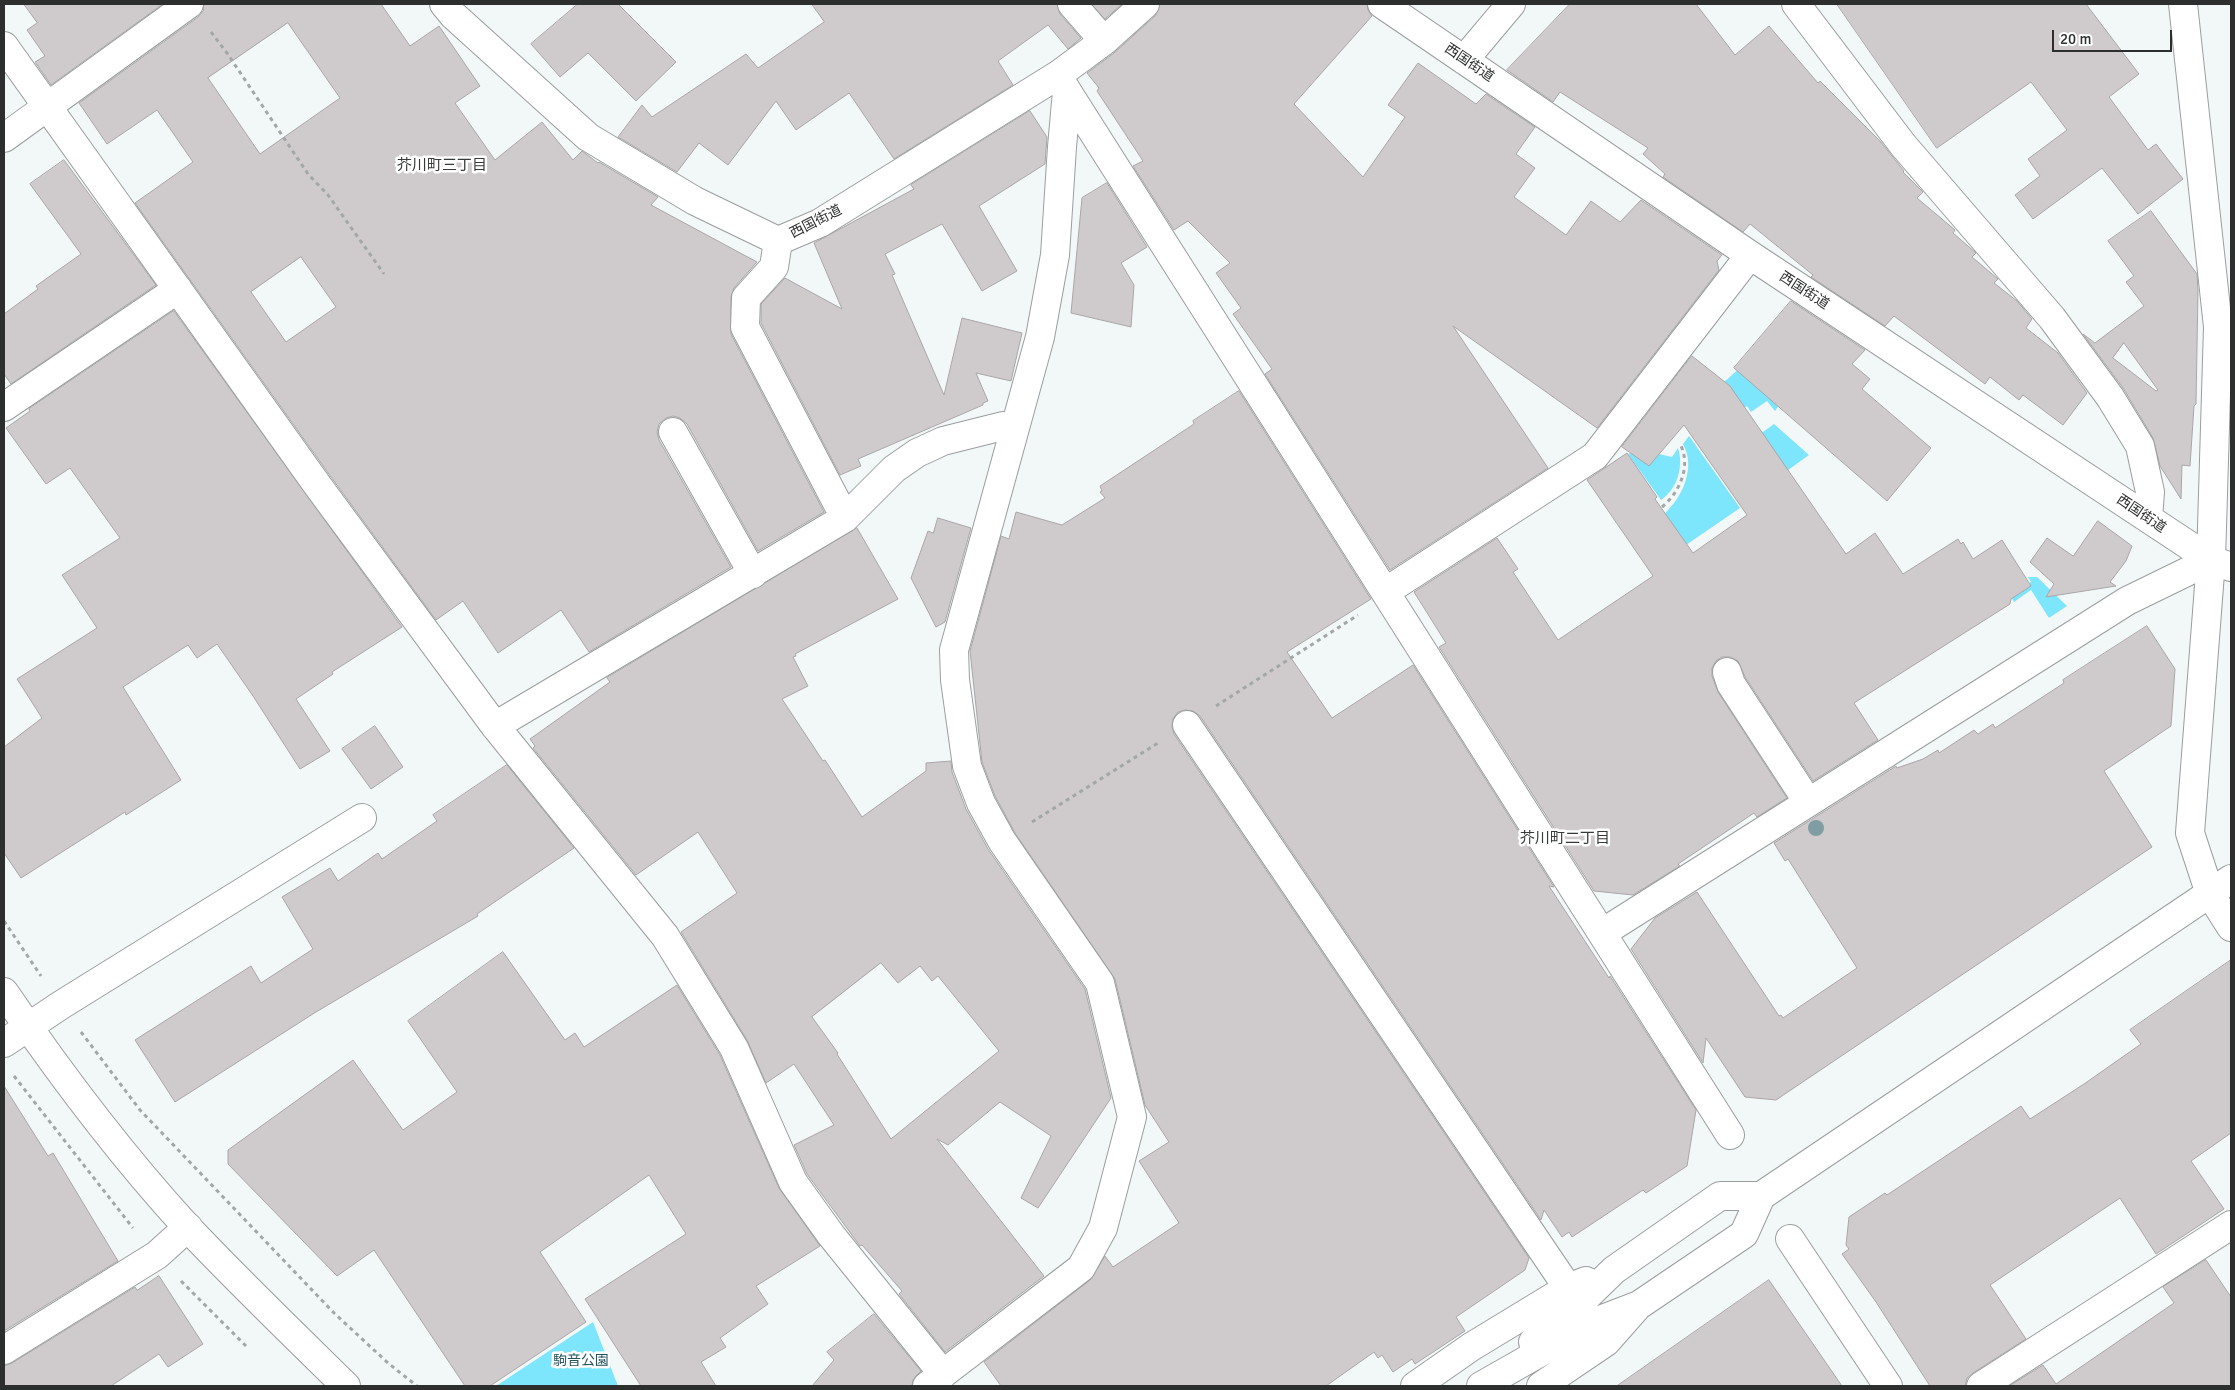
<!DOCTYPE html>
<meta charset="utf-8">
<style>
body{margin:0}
#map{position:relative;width:2235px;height:1390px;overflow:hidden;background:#f2f7f8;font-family:Signika,sans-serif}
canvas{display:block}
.frame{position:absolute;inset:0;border:5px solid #2d2f2f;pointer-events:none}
.scale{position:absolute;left:2052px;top:30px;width:120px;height:22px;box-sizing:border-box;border:2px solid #2d2f2f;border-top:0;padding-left:6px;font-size:15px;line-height:18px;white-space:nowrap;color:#2d2f2f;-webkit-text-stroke:4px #fff;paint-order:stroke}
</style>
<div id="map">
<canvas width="2235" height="1390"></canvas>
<div class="frame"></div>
<div class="scale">20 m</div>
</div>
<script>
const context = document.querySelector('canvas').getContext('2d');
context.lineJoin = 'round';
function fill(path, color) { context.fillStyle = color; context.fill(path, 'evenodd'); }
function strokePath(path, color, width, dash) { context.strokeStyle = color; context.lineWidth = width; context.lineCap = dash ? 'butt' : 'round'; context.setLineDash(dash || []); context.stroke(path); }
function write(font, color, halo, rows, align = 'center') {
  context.font = font + ' Signika,"Noto Sans JP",sans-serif'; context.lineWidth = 5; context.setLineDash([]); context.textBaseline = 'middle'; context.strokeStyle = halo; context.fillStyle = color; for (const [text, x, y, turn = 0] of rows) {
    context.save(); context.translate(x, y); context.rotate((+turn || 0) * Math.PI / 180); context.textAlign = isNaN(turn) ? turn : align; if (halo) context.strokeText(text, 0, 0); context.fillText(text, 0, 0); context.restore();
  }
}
const green = new Path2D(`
 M1742,366L1788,393L1775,411L1767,401L1751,412L1747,406L1731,416L1684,418Z
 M1774,424L1809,455L1770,483L1743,442L1760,430L1763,432Z
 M1689,436L1740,508L1686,545L1664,514C1683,497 1696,467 1683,444Z
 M1678,448C1684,467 1677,489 1661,500L1628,454L1641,450L1672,457Z
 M2028,577H2037L2067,606L2049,618L2031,590L2014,602L2010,595L2031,582Z
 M593,1322L618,1386H496Z`);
const building = new Path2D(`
 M24,4H163L51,85L35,62L45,56L27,30L37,23Z
 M204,4H381L410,46L439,26L480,86L455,103L495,160L542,122L573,160L582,151L598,163L599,162L658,197L651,205L757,262L734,288L731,297V334L824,512L758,551L687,424L680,418L673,416L666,418L659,424L657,432L659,440L731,567L589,652L561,610L498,653L463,601L436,620L331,477L135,203L193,162L157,110L107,144L79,103L198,17L203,11ZM288,23L340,98L260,154L208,78ZM301,257L336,307L286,342L251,292Z
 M578,4H618L676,62L636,101L588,53L560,77L531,44Z
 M812,4H1057L1060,14L1081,38L1068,49L1048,25L998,61L1013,85L894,159L849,93L796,130L776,101L728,165L699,143L677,172L618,137L642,105L652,117L746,54L758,68L824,22Z
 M1092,4H1122L1105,19Z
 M1160,4H1367L1368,10L1372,16L1294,104L1363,177L1405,117L1388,105L1418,63L1476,104L1486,94L1535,127L1516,154L1535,168L1514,197L1566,235L1591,201L1620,222L1641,200L1722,255L1717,261L1719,270L1597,428L1453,326L1548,468L1390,570L1265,374L1272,369L1233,314L1241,308L1216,273L1230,263L1188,221L1174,230L1133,166L1143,161L1097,91L1099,88L1087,73L1114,53L1155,16Z
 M1570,4H1696L1735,55L1769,26L1818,83L1820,81L1880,141L1904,171L1903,172L1923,192L1917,198L1955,230L1953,233L1976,253L1972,257L1998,279L1994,283L2017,301L2032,319L2026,328L2058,353L2087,393L2063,425L2023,395L2019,400L1990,377L1985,384L1894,316L1885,326L1811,277L1813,275L1750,224L1743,232L1663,177L1665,174L1643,154L1648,148L1560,92L1553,102L1507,70Z
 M1837,4H2086L2139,74L2109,97L2148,150L2156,144L2183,179L2138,214L2102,168L2033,219L2015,195L2040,176L2028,159L2067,130L2031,82L1937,148Z
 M1030,111L1047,137L1045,164L979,206L1017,271L982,291L942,224L885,254L895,274L892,275L944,395L962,318L1022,333L1011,381L976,373L988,401L983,403V405L858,459L861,466L840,475L761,323V304L785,278L842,309L814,243L914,189L911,185Z
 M64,160L156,285L11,384L4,374V314L38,289L36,286L81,254L30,184Z
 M1107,183L1147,247L1121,263L1134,285L1131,327L1071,313L1082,198Z
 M2151,211L2197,274L2198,290L2196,404L2194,406L2190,466L2182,465L2181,499L2160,466L2153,438L2123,388L2083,334L2095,343L2144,306L2126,282L2134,276L2108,241ZM2124,343L2158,390L2156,391L2113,358Z
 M1791,301L1865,350L1852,364L1870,379L1862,389L1931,448L1887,501L1734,368Z
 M174,311L402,627L332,672L333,674L296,699L330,751L300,769L253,696L217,644L197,658L188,645L123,687L181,780L126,815L125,812L21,878L4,853V747L42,718L17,679L97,628L62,575L120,538L70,468L46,484L6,428L30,411L29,409Z
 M1692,356L1730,386L1846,554L1875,533L1903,574L1958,539L1961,544L1963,542L1973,559L2002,540L2031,586L2011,599L2010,604L1854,703L1878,740L1813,781L1745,677L1738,661L1730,657H1722L1716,661L1712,668V676L1718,692L1787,798L1757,817L1754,813L1678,864L1680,866L1633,895L1594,891L1439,647L1446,643L1414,592L1497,538L1518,569L1513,572L1558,640L1653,576L1587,480L1627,453L1657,497L1655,499L1693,553L1747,515L1684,425L1649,466L1622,447Z
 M1239,391L1371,599L1287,652L1332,718L1413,665L1554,887L1549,886L1609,978L1610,976L1696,1110L1687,1166L1646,1193L1643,1190L1572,1237L1569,1232L1562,1237L1544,1210L1541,1220L1200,716L1193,711L1185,710L1178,712L1173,719L1172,727L1174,734L1529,1258L1525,1270L1456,1317L1465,1331L1415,1364L1412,1359L1393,1372L1382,1355L1378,1358L1374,1352L1326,1386H1001L984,1362L1090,1280L1105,1256L1113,1267L1179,1223L1139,1161L1169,1142L1145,1105L1115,979L1015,833L995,796L982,762L970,651L1001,536L1009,539L1016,512L1062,525L1105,498L1100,492L1102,491L1100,486L1194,424L1193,421Z
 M938,518L971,528L945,622L936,627L911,578L928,531L933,533Z
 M2098,521L2132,546L2126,561L2110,582L2116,586L2046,597L2054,584L2030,562L2047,538L2073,556Z
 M857,528L898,599L795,654L796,656L793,657L808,686L782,699L823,761L825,760L862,817L926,771V763L951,761L952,772L966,809L988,849L1085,989L1111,1098L1038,1208L1021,1198L1051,1136L1000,1102L948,1145L937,1139L1044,1276L945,1352L899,1294L902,1291L862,1245L860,1246L807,1174L794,1145L834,1125L794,1064L766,1083L747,1040L681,932L737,893L698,832L636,875L533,748L535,746L530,739L610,682L607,678ZM881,963L898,983L920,966L932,981L938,976L999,1051L891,1139L837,1054L838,1053L812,1017Z
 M2147,626L2175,669L2171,726L2104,771L2152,847L1776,1100L1745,1097L1706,1038L1703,1063L1631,949L1655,918L1697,892L1779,1016L1781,1015L1783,1018L1857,968L1788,859L1785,861L1774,843L1896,766L1897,768L1923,759L1938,750L1939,753L1974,730L1978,734L1993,724L1995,728L2064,683L2063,680Z
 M375,726L403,767L371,789L342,749Z
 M507,765L574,848L477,914L478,916L316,1012L175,1102L135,1040L251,966L261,983L313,949L282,897L330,868L338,881L378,853L382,859L437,821L433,815Z
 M503,952L565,1040L575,1033L584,1047L677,985L720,1055L779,1188L820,1246L756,1286L768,1304L720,1338L726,1347L701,1362L716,1386H641L585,1299L686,1234L649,1175L540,1252L586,1322L490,1386H465L374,1250L337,1276L228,1164V1150L353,1060L403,1130L457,1092L408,1021Z
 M2231,960V1133L2191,1161L2224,1209L2156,1254L2120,1198L1990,1285L2026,1339L1973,1373L1967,1378L1965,1386H1930L1876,1302L1842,1254L1849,1249L1846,1245L1849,1217L1885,1193L1887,1195L2021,1106L2030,1119L2084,1084L2141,1044L2130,1030Z
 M4,1086L48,1156L53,1153L118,1261L4,1331Z
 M2206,1260L2231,1297V1386H2009L2043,1365L2056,1384L2174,1303L2163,1287Z
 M159,1276L203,1344L168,1367L159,1354L111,1386H4V1366L12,1363L135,1287L137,1290Z
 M1769,1280L1842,1386H1617Z
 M874,1314L921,1371L913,1380L912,1386H812L834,1360L827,1352Z`);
const path = new Path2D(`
 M211,32L227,53L308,174L328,195L384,274
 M1662,507C1679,493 1691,467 1681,446
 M1216,706L1358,615
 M1032,822L1158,743
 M4,921L41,976
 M81,1032L140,1110L334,1313L388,1363L417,1386
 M14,1076L133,1228
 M181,1281L246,1346`);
const minor = new Path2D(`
 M444,4L453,15L588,137L695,201L778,241L820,223L1058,75L1104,41L1145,4
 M1072,4L1104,41
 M1382,4L1750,255L2211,560L2231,567
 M1796,4L1903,145L2052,318L2110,397L2140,446L2150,492L2148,518
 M2183,4L2218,327L2211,560L2190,833L2210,894L2231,927
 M4,46L318,486L495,726L665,936L734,1048L793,1182L831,1235L943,1374
 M1464,60L1511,4
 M1067,91L1730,1135
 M4,138L189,4
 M778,241L774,267L746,298L745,327L845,518
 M4,407L178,289
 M673,432L753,574
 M1385,592L1595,456L1750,255
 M1727,672L1731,684L1808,802
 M1187,725L1568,1288
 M495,726L845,518L894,469L917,453L943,441L1003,426L1015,428
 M1602,933L2127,601L2211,560
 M4,992C60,1074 120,1154 188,1228C239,1282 293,1334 346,1386
 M4,1043L61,1005L362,818
 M1790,1239L1888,1386
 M1533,1342L1579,1304L1614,1270L1720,1196H1761
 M4,1350L157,1255L188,1227
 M927,1386L1081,1268L1103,1228L1132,1117L1100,983L1002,841L981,803L967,766L955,680L954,650L1040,337L1055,255L1062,147L1067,91L1058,75
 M1415,1386L1471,1347L1568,1288L1586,1281
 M1481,1386L1592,1323L1639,1305L1744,1234L1761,1196L2231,879
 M1541,1386L1606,1342L1636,1308
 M1981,1386L2231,1225`);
const trees = [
 [1816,828]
];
const streetNames = [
 ["西国街道",1469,63,34],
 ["西国街道",816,222,-27],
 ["西国街道",1804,291,33],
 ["西国街道",2141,514,34]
];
const parkNames = [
 ["駒音公園",581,1361]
];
const neighbourhoodNames = [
 ["芥川町三丁目",442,166],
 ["芥川町二丁目",1565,839]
];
fill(green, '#7de5fc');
fill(building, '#cfcbcc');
strokePath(building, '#aaa6a8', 1);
strokePath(minor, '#9a9e9f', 30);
strokePath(path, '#a3a7a8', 3, [4, 4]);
strokePath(minor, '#fff', 28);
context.fillStyle = '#809da3';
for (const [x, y] of trees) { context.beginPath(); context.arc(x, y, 8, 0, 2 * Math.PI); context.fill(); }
write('14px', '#2d2f2f', '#fff', streetNames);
write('14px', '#23535d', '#fff', parkNames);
write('15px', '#363a3a', '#fff', neighbourhoodNames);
</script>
